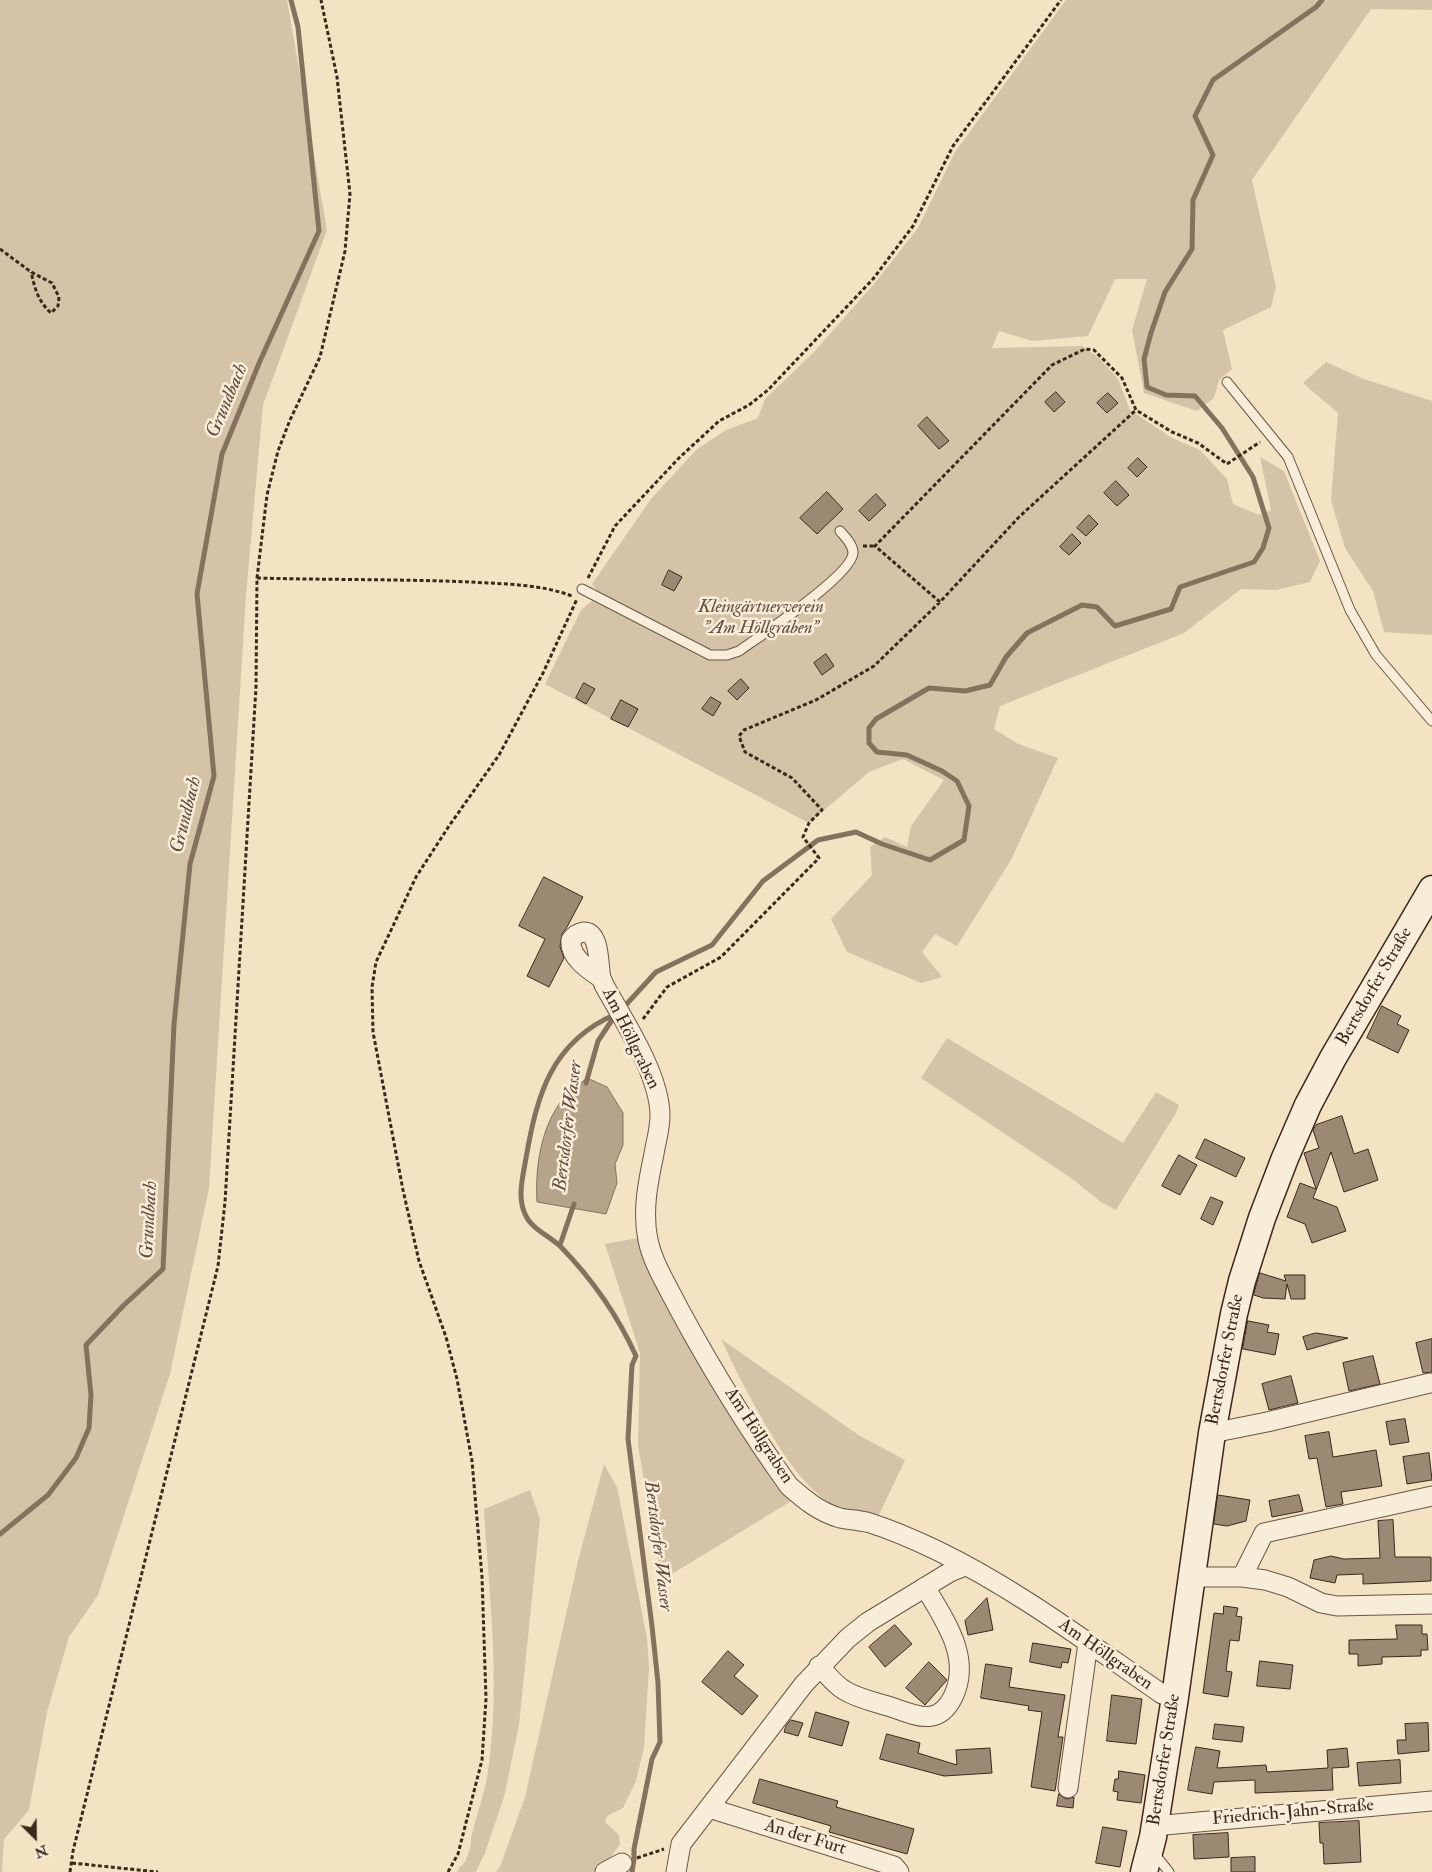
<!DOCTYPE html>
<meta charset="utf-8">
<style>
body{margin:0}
#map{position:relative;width:1432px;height:1872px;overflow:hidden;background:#f3e3c3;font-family:"IM FELL Double Pica",serif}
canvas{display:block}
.north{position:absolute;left:10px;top:1812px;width:50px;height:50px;-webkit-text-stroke:4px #f7edd8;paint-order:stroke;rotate:157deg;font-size:14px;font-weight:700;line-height:20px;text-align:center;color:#3c271c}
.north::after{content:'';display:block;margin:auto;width:18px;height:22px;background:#3c271c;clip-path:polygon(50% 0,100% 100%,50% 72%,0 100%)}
</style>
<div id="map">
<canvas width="1432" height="1872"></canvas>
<div class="north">N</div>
</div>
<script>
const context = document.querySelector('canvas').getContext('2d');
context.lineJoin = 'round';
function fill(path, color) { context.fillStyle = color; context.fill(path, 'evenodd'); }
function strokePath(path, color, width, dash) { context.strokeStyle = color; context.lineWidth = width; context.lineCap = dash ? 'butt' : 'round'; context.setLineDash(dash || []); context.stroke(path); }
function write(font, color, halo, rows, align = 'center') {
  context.font = font + ' "IM FELL Double Pica",serif'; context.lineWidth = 5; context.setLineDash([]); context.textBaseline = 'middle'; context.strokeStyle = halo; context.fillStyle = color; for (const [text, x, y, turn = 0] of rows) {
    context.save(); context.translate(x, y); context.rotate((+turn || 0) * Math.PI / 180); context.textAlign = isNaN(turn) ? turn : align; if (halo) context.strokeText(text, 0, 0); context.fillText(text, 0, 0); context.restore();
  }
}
const green = new Path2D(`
 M0,0H287L327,230L263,405L246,595L209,1188L170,1374L98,1595L69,1637L47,1712L29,1810L4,1839L2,1872H0Z
 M1066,0H1432V10L1371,9L1252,180L1276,287L1271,307L1223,330L1232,369L1219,380L1214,398L1197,411L1144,393L1132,330L1147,279H1115L1088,336L1033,341L999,331L992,348L1082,346L1098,357L1118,379L1130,410L1172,438L1200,450L1227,479L1233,504L1259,515L1271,510L1260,457L1284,471L1320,561L1310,582L1276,590L1241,589L1184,633L1000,706L994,729L1018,744L1058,758L1011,860L957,946L935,934L922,952L942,977L921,983L847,952L831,919L872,875L870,847L885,837L907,847L911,826L944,780L903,759L869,772L809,823L545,684L581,610L592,601L597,591L592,584L651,499L697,449L726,430L758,418L765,399L814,352L874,284L918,228L955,152Z
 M1326,362L1364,379L1432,401V635L1384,632L1373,591L1345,548L1331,500L1338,413L1303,383Z
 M947,1038L1123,1143L1156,1092L1179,1105L1176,1113L1116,1210L1101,1202L1071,1178L921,1078Z
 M643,1237L793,1500L662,1580L638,1446L640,1353L605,1244Z
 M721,1339L860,1436L905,1460L877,1519C869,1518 858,1518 850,1515C810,1497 787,1461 765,1424C749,1396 734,1368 721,1339Z
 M604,1464L617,1487L647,1638L649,1668L644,1748L636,1781L623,1808L607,1816L605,1822L619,1835L620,1844L609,1860L597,1872H496L500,1867L525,1797L578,1561Z
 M530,1490L540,1519L519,1725L504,1797L485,1853L476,1872H457C459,1867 462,1866 465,1862C468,1855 472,1845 471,1838C476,1816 485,1793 488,1771C501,1684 489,1596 484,1509Z`);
const water = new Path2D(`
 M587,1078L607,1087L623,1113V1145L615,1164L617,1183L606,1214L537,1202C535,1167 541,1126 563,1099C569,1091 579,1085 587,1078Z`);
const stream = new Path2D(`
 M623,1008L656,972L712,945L763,881L818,840L856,832L882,844L930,860L964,840L969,806L957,781L942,771L907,755L877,752L869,743V728L876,719L929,688L965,691L990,685L1006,657L1027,633L1082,605L1097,607L1115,626L1171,609L1180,587L1254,562L1263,548L1269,528L1253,477L1222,428L1195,396L1166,395L1147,387L1144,359L1151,333L1165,292L1192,249L1193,200L1213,155L1195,116L1213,80L1316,7L1322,0
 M616,1014C551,1042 537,1095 526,1158C523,1176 517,1197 525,1214C531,1229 550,1236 561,1247C592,1279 618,1316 636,1356L632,1365L628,1439L652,1626L658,1683L660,1742L652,1759L634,1849V1859L632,1872
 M586,1083L598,1041L616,1014
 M560,1245L574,1204
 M0,1534L48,1495L76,1458L89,1428L91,1395L86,1345L124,1305L163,1269L174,1024L190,864L214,776L197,594L222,454L260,361L319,231L298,27L291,0`);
const building = new Path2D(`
 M1056,392L1065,402L1054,412L1045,402Z
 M1108,393L1118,403L1107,413L1097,403Z
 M927,417L949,441L939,449L918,426Z
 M1138,458L1147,467L1137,477L1128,468Z
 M1116,481L1129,495L1117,506L1104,493Z
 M827,492L843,509L817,534L800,518Z
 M876,494L886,505L869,521L859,511Z
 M1089,515L1098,524L1086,536L1077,528Z
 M1072,534L1081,543L1069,555L1060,547Z
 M669,570L682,577L674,591L662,585Z
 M826,654L834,666L822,675L814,663Z
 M741,679L749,688L737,700L728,691Z
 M584,683L595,689L586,704L576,698Z
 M711,697L721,703L713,716L702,709Z
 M621,700L638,709L628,727L611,719Z
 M544,877L583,897L567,927L562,934L560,947L564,958L549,987L527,976L545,939L519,926Z
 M1382,1006L1401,1016L1397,1024L1409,1030L1398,1053L1367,1038Z
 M1342,1116L1354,1154L1368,1149L1378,1180L1344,1192L1331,1152L1313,1198L1337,1207L1346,1231L1312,1243L1305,1224L1287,1217L1300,1183L1316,1189L1304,1153L1319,1148L1313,1130L1316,1125Z
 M1205,1139L1245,1158L1236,1177L1196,1158Z
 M1179,1155L1197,1165L1180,1195L1162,1186Z
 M1211,1197L1223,1202L1213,1225L1201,1219Z
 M1260,1273L1286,1281L1284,1275H1305V1299H1291L1287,1284L1285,1299L1263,1298L1254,1295Z
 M1248,1321L1269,1325L1267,1332L1279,1334L1275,1355L1243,1349Z
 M1316,1333L1348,1338L1307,1350L1303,1337Z
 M1432,1339V1372L1423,1373L1416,1343Z
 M1373,1356L1380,1384L1349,1391L1343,1363Z
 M1291,1376L1298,1403L1269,1410L1262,1384Z
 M1405,1419L1409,1442L1390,1445L1386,1422Z
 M1329,1432L1333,1457L1376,1450L1382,1486L1341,1492L1343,1504L1326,1507L1317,1458L1309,1459L1305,1436Z
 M1429,1453L1432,1480L1407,1484L1403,1457Z
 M1218,1495L1250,1500L1246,1521L1227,1526L1214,1524Z
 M1299,1495L1303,1511L1272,1517L1269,1501Z
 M1393,1520L1395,1557H1431V1581L1363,1584V1574L1337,1575L1335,1583L1310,1578L1314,1560L1331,1556L1344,1559L1380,1558L1378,1521Z
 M987,1598L993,1630L968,1635L965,1621Z
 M1224,1606L1238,1608L1236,1616L1242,1617L1239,1641L1230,1640L1226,1671L1232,1672L1228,1697L1203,1693L1214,1613L1223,1614Z
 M895,1625L912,1644L885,1667L869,1647Z
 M1396,1625H1422V1634H1427L1428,1650H1421V1656L1382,1657V1664L1358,1666V1654H1349V1640L1397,1639Z
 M1033,1643L1071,1649L1068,1663L1062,1662L1061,1668L1030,1662Z
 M728,1651L744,1665L734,1676L758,1696L742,1715L702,1682Z
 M1260,1661L1293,1665L1290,1689L1257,1686Z
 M929,1662L947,1680L925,1705L906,1688Z
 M986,1664L1012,1668L1009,1687L1065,1695L1058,1737H1063L1055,1791L1031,1787L1042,1712L1028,1710L1029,1706L981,1698Z
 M1112,1695L1142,1699L1136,1744L1107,1741Z
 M816,1712L849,1722L842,1746L809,1737Z
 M791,1720L803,1723L798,1736L784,1732L786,1726Z
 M1428,1723L1429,1751L1398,1754L1397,1740H1406L1405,1724Z
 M1215,1724L1244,1727L1242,1742L1213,1739Z
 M887,1734L920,1743L918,1753L957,1765L956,1750L990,1748L992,1773L944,1776L880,1759Z
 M1196,1747L1220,1751L1217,1768L1266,1765L1267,1772L1328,1768L1327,1750L1347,1748L1349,1767L1332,1768L1333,1790L1255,1793V1780L1214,1782L1212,1794L1188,1790Z
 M1400,1760L1401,1783L1359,1786L1357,1763Z
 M1119,1771L1145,1775L1141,1803L1117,1800L1118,1792L1113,1791L1115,1779H1118Z
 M760,1779L838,1801L836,1807L914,1829L907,1854L829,1832L831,1826L753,1803Z
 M1059,1794L1066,1799L1074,1797L1073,1808L1057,1806Z
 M1359,1821L1361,1862L1324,1864L1323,1843H1320L1319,1823Z
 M1103,1827L1127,1831L1120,1867L1096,1863Z
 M1228,1833L1229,1857L1194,1859L1193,1835Z
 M1255,1857V1872H1231V1858Z`);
const path = new Path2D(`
 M0,249L31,272L52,283L59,297L58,306L51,313C38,301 35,289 31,272
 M863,546H875
 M257,578C328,580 400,579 470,582C504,584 540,584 572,596
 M588,578L615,526L679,458L719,421L749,405L768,390L873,279L913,226L953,146L1061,0
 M940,602L875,546L1052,365L1085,349L1094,350L1122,378L1136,410L1172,432L1198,443L1227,464L1260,442
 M643,1019L667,987L721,957L819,858L803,837L809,823L822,810L792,778L745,752L739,736L744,730L816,700L874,666L940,602L1019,517L1136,410
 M637,1858L664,1849
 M72,1863L158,1872
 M70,1872L73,1851L218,1266L225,1202L256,687L257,578L267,495L278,451L290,420L320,357L345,251L350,194L337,77L321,0
 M448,1872L458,1854L482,1760L486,1699L482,1577L472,1461L457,1379L446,1337L419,1261L403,1190L373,1032L372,987L376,962L416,877L449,826L499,755L543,673L577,599`);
const service = new Path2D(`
 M1227,382L1288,457L1350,610L1376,655L1432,721
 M582,589L710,655H727L739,651C760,636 852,575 853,553C853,544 845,537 840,531
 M1153,1852L1169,1872`);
const minor = new Path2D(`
 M601,978C589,970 569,957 571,940C574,936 577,933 583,932C601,931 598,967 601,978C601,978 604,984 604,985C624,1021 660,1075 660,1116C660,1129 656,1141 654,1154C648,1182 642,1211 648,1240C653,1264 668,1287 679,1309C712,1370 749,1430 789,1486C805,1500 819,1512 840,1518C850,1520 860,1520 870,1523C892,1530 915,1540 936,1550C1017,1589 1089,1644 1162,1694L1175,1697
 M1212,1433L1267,1422L1430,1383
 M1192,1577H1242L1265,1580L1288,1587L1321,1603L1337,1606L1432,1604
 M1242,1577L1264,1533L1432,1496
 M819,1666C827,1674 835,1685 844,1690C858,1699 876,1702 891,1707C917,1716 938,1727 953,1697C972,1658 945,1621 925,1587
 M1068,1788L1088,1643
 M709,1808L894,1866L899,1872
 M1154,1826L1432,1801
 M605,1872L622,1863
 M676,1872L681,1844L804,1684L848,1638L868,1622L950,1572L965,1566`);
const secondary = new Path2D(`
 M1144,1872L1153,1837L1175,1697L1212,1433L1234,1314L1242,1281L1262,1218L1285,1158L1308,1105L1333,1058L1432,889`);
const parkNames = [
 ["Kleingärtnerverein",761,608],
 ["\"Am Höllgraben\"",761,629]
];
const streetNames = [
 ["Bertsdorfer Straße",1375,987,-60],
 ["Am Höllgraben",630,1039,64],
 ["Bertsdorfer Straße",1226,1360,-79],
 ["Am Höllgraben",758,1436,57],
 ["Am Höllgraben",1105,1655,35],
 ["Bertsdorfer Straße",1165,1760,-81],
 ["Friedrich-Jahn-Straße",1293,1813,-5],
 ["An der Furt",805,1838,17]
];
const waterNames = [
 ["Grundbach",228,401,-67],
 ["Grundbach",187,815,-76],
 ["Bertsdorfer Wasser",569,1126,-83],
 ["Grundbach",150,1220,-87],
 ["Bertsdorfer Wasser",657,1546,83]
];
fill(green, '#d4c3a7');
fill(water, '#b5a38a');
strokePath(water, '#85715e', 1);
strokePath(stream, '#85715e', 5);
fill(building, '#9b8973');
strokePath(building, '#3c271c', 1);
strokePath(service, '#6a5646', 11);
strokePath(minor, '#6a5646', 21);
strokePath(secondary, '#3c271c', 29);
strokePath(path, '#3c271c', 3, [4, 2.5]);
strokePath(service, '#f7edd8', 9);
strokePath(minor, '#f7edd8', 19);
strokePath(secondary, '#f7edd8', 26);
write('italic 18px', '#624e3f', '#f7edd8', parkNames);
write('18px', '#3c271c', '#f7edd8', streetNames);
write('italic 19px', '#604c3d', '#f7edd8', waterNames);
</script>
